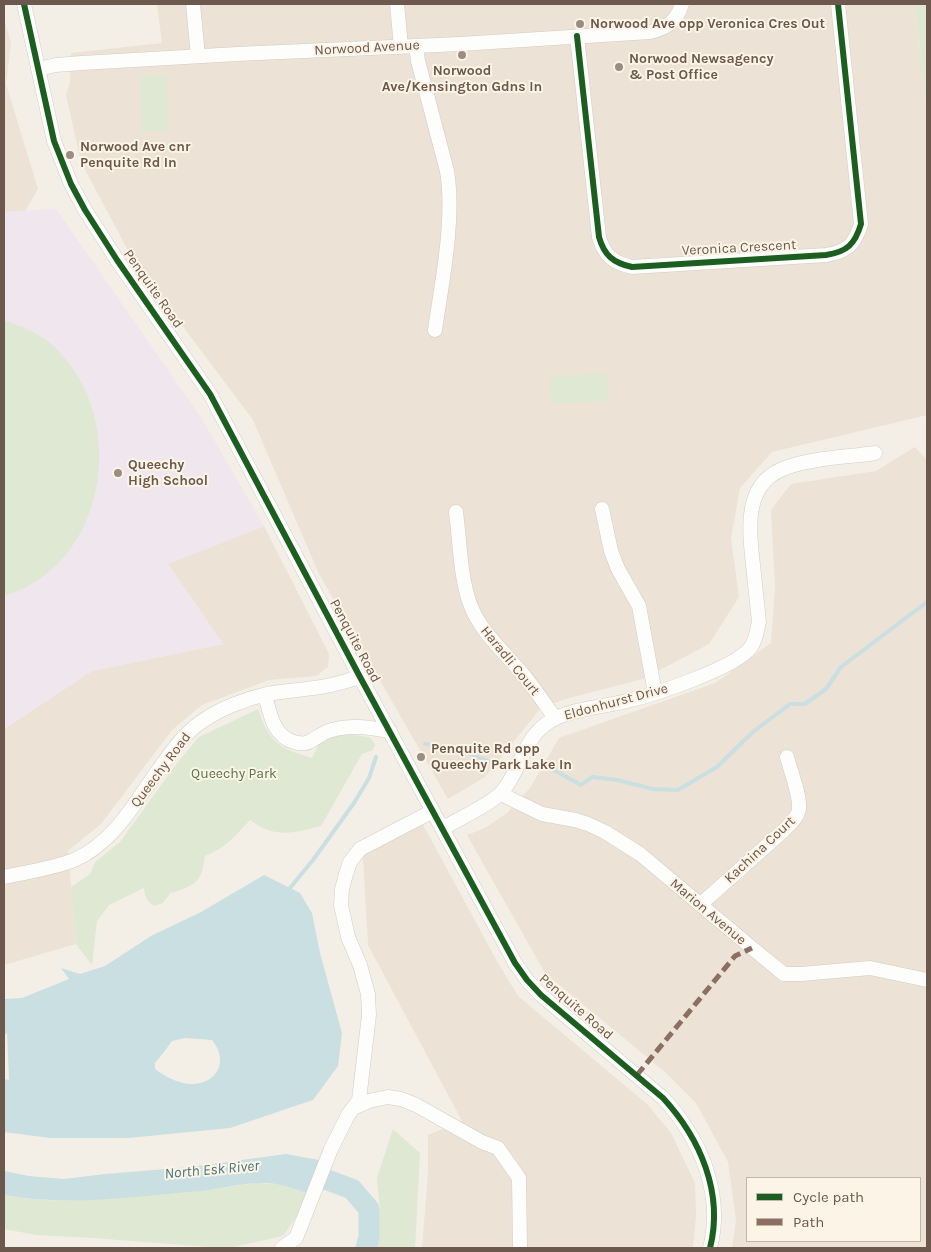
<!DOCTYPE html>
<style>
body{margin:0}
#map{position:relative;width:931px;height:1252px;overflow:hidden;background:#f3efe7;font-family:Karla,sans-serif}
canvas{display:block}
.frame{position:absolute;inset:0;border:5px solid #6c584c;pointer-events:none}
.legend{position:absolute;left:746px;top:1177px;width:175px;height:65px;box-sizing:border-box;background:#fcf4e7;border:1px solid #c2b6a9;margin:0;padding:6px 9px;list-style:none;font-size:15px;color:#6c584c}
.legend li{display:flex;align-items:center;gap:10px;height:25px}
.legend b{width:25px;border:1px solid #c2b6a9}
</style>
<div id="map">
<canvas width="931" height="1252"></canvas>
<div class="frame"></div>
<ul class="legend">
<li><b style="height:6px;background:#1b5e20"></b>Cycle path</li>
<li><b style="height:6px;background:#8d6e63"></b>Path</li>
</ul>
</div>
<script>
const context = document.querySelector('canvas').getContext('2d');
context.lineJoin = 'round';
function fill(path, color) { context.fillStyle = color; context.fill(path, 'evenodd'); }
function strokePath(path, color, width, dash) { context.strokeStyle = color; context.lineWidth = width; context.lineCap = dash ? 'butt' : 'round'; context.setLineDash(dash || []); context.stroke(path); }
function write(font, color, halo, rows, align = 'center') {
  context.font = font + ' Karla,sans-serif'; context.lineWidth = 4; context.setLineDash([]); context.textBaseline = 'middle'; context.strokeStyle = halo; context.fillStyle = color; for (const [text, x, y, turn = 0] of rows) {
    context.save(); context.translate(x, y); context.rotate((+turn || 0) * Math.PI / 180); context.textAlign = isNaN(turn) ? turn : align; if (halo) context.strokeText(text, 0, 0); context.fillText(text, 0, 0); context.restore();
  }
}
const residential = new Path2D(`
 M157,4H915L927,111V415L772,452L740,488L731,538L739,597L709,644L643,679L562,700L540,709L485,777L448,799L319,574L253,420L133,260L81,162L66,95L70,82L71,53L162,43Z
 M4,18L11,43L6,84L38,189L25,211L4,212Z
 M915,447L927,460V1248H732L736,1220L728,1162L696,1103L665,1072L545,973L467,835L485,828L507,813L530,788L559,738L715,683L771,643L775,588L771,510L791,484L876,471ZM747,1178H920V1241H747Z
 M264,526L329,654L328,667L316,676L269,680L202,705L172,730L101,824L68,851L76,944L4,965V729L92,671L223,644L168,564Z
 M421,821L498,963L518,996L647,1104L671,1133L695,1183L696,1215L693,1248H422L428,1172V1135L462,1121L368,945L363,856Z`);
const education = new Path2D(`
 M56,209L202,419L264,526L168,564L223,644L92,671L4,729V212Z`);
const green = new Path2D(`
 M915,4H927V111Z
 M166,75L169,130L142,132L139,76Z
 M4,320C21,327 38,332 51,344C131,414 109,565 4,596Z
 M607,373L608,401L551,404L550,376Z
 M258,709C270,744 279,748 312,758C316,751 318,742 325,738C336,732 360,735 371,738L375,745L373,750L362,754L321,826C293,833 275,839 250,820C235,836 226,848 205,856C201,883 197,884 172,893L171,892L163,903L154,906C146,901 145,896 144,888L109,905L97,921L92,965L76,944L71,887L90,874L95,862L120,842L174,767L199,737Z
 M393,1129L420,1153L415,1248H371L380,1212L377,1178Z
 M256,1183L280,1184L306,1193L299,1213L283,1236L229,1248H221L93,1238L36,1235L4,1229V1195C51,1204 90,1200 137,1196C177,1193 216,1189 256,1183Z`);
const water = new Path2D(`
 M264,875L300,893L312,913L320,953L342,1033L338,1066L313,1100L230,1128L129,1138H50L4,1132V1079L9,1080L7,1033L4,1035V999L22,998L69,979L61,968L80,974L105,966L151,936L201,912ZM185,1038L212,1040C232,1065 212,1089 183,1083C172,1080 163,1075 155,1069V1063L164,1052L172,1041Z
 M286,1154L319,1160L306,1193C298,1190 290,1187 281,1185C255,1179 227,1188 201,1191C136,1196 69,1207 4,1195V1171L29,1176L64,1179L105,1174L190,1167Z`);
const stream = new Path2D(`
 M425,744L455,748L491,762L514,766
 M520,767L552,769L581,785L592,777L617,780L653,789L678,790L717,767L754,731L790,704H805L826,689L841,667L927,602
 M290,888L313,860L354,803L369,778L376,757`);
const river = new Path2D(`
 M300,1170L352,1189L369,1209V1237L366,1248`);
const minor = new Path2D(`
 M24,4L54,141L71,184L85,210L117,260L210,394L360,677L515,963L527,980L541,995L663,1098C700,1138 724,1193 710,1248
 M193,4L198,56
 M397,4L401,47
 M577,36L599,237C604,255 613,263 632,267L826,255C847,252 855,244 861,224L838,4
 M416,46L418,61L447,171C455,219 442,281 435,330
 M38,69L56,65L82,63L237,54L460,44L650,32C667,28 677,21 682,4
 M602,509L611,551L618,569L639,606L655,693
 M456,512C460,542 460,576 470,604C480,631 502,650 521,672C533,686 544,703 555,718
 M265,695C270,713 273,736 294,742C299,743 303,745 309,742C317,738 323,732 332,730C351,724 371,728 390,731
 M501,794L542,814L575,820L588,824L605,832L640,854L752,948L784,974H801L870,968L927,980
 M443,828C457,820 491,804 501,793C523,769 522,734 556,718C578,708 603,707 627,701C653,695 736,668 751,647C756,640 757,631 759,622C757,603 755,584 753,565C749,528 743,481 788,467C813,458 848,457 875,453
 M4,877C27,872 51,869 74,860C110,845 133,807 154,776C168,757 181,736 201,722C219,709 245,699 267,694C288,690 310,690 331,685C340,683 350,680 360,677
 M701,904L783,831C788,826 795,820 798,813C803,801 790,770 787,757
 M354,1108L369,1101L388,1097L401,1099L416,1105L482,1142L498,1148L519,1178L520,1248
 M282,1248L296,1238L331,1149L348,1115L359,1100L369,1015L368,994L360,965L348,937L341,905L342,889L346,874L350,862L360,849L433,811`);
const quiet = new Path2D(`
 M637,1075L735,956L752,948`);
const cycleway = new Path2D(`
 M24,4L54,141L71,184L85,210L117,260L210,394L360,677L515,963L527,980L541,995L663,1098C700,1138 724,1193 710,1248
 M577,36L599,237C604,255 613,263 632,267L826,255C847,252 855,244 861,224L838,4`);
const markers = [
 [580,24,5,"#9b8d82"],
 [462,55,5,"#9b8d82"],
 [619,67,5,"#9b8d82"],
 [70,155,5,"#9b8d82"],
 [118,473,5,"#9b8d82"],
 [421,757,5,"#9b8d82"]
];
const poiNames = [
 ["Norwood Ave opp Veronica Cres Out",590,24],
 ["Norwood Newsagency",629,59],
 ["& Post Office",629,75],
 ["Norwood",462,71,"center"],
 ["Ave/Kensington Gdns In",462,87,"center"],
 ["Norwood Ave cnr",80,147],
 ["Penquite Rd In",80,163],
 ["Queechy",128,465],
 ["High School",128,481],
 ["Penquite Rd opp",431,749],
 ["Queechy Park Lake In",431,765]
];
const streetNames = [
 ["Norwood Avenue",367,48,-3],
 ["Veronica Crescent",739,248,-3],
 ["Penquite Road",153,289,55],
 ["Penquite Road",355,641,62],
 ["Haradli Court",510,661,51],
 ["Eldonhurst Drive",616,702,-15],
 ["Queechy Road",161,770,-53],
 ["Kachina Court",760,850,-43],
 ["Marion Avenue",708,912,40],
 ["Penquite Road",576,1007,41]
];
const parkNames = [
 ["Queechy Park",234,774]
];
const waterNames = [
 ["North Esk River",212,1170,-5]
];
fill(residential, '#ece2d5');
fill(education, '#f0e6ee');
fill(green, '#dfe8d3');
fill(water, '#cadfe1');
strokePath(stream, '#cadfe1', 4);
strokePath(river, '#cadfe1', 21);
strokePath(minor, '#d2ccc6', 15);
strokePath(minor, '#fdfdfb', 14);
strokePath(quiet, '#8d6e63', 5, [10, 5]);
strokePath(cycleway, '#1b5e20', 6);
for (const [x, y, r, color] of markers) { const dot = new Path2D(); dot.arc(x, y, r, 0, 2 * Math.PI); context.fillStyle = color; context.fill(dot); strokePath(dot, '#fcf4e7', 2); }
write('bold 14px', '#6c584c', '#fcf4e7', poiNames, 'left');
write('14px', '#6c584c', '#fcf4e7', streetNames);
write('14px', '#557649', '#fcf4e7', parkNames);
write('italic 15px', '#49747d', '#fcf4e7', waterNames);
</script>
